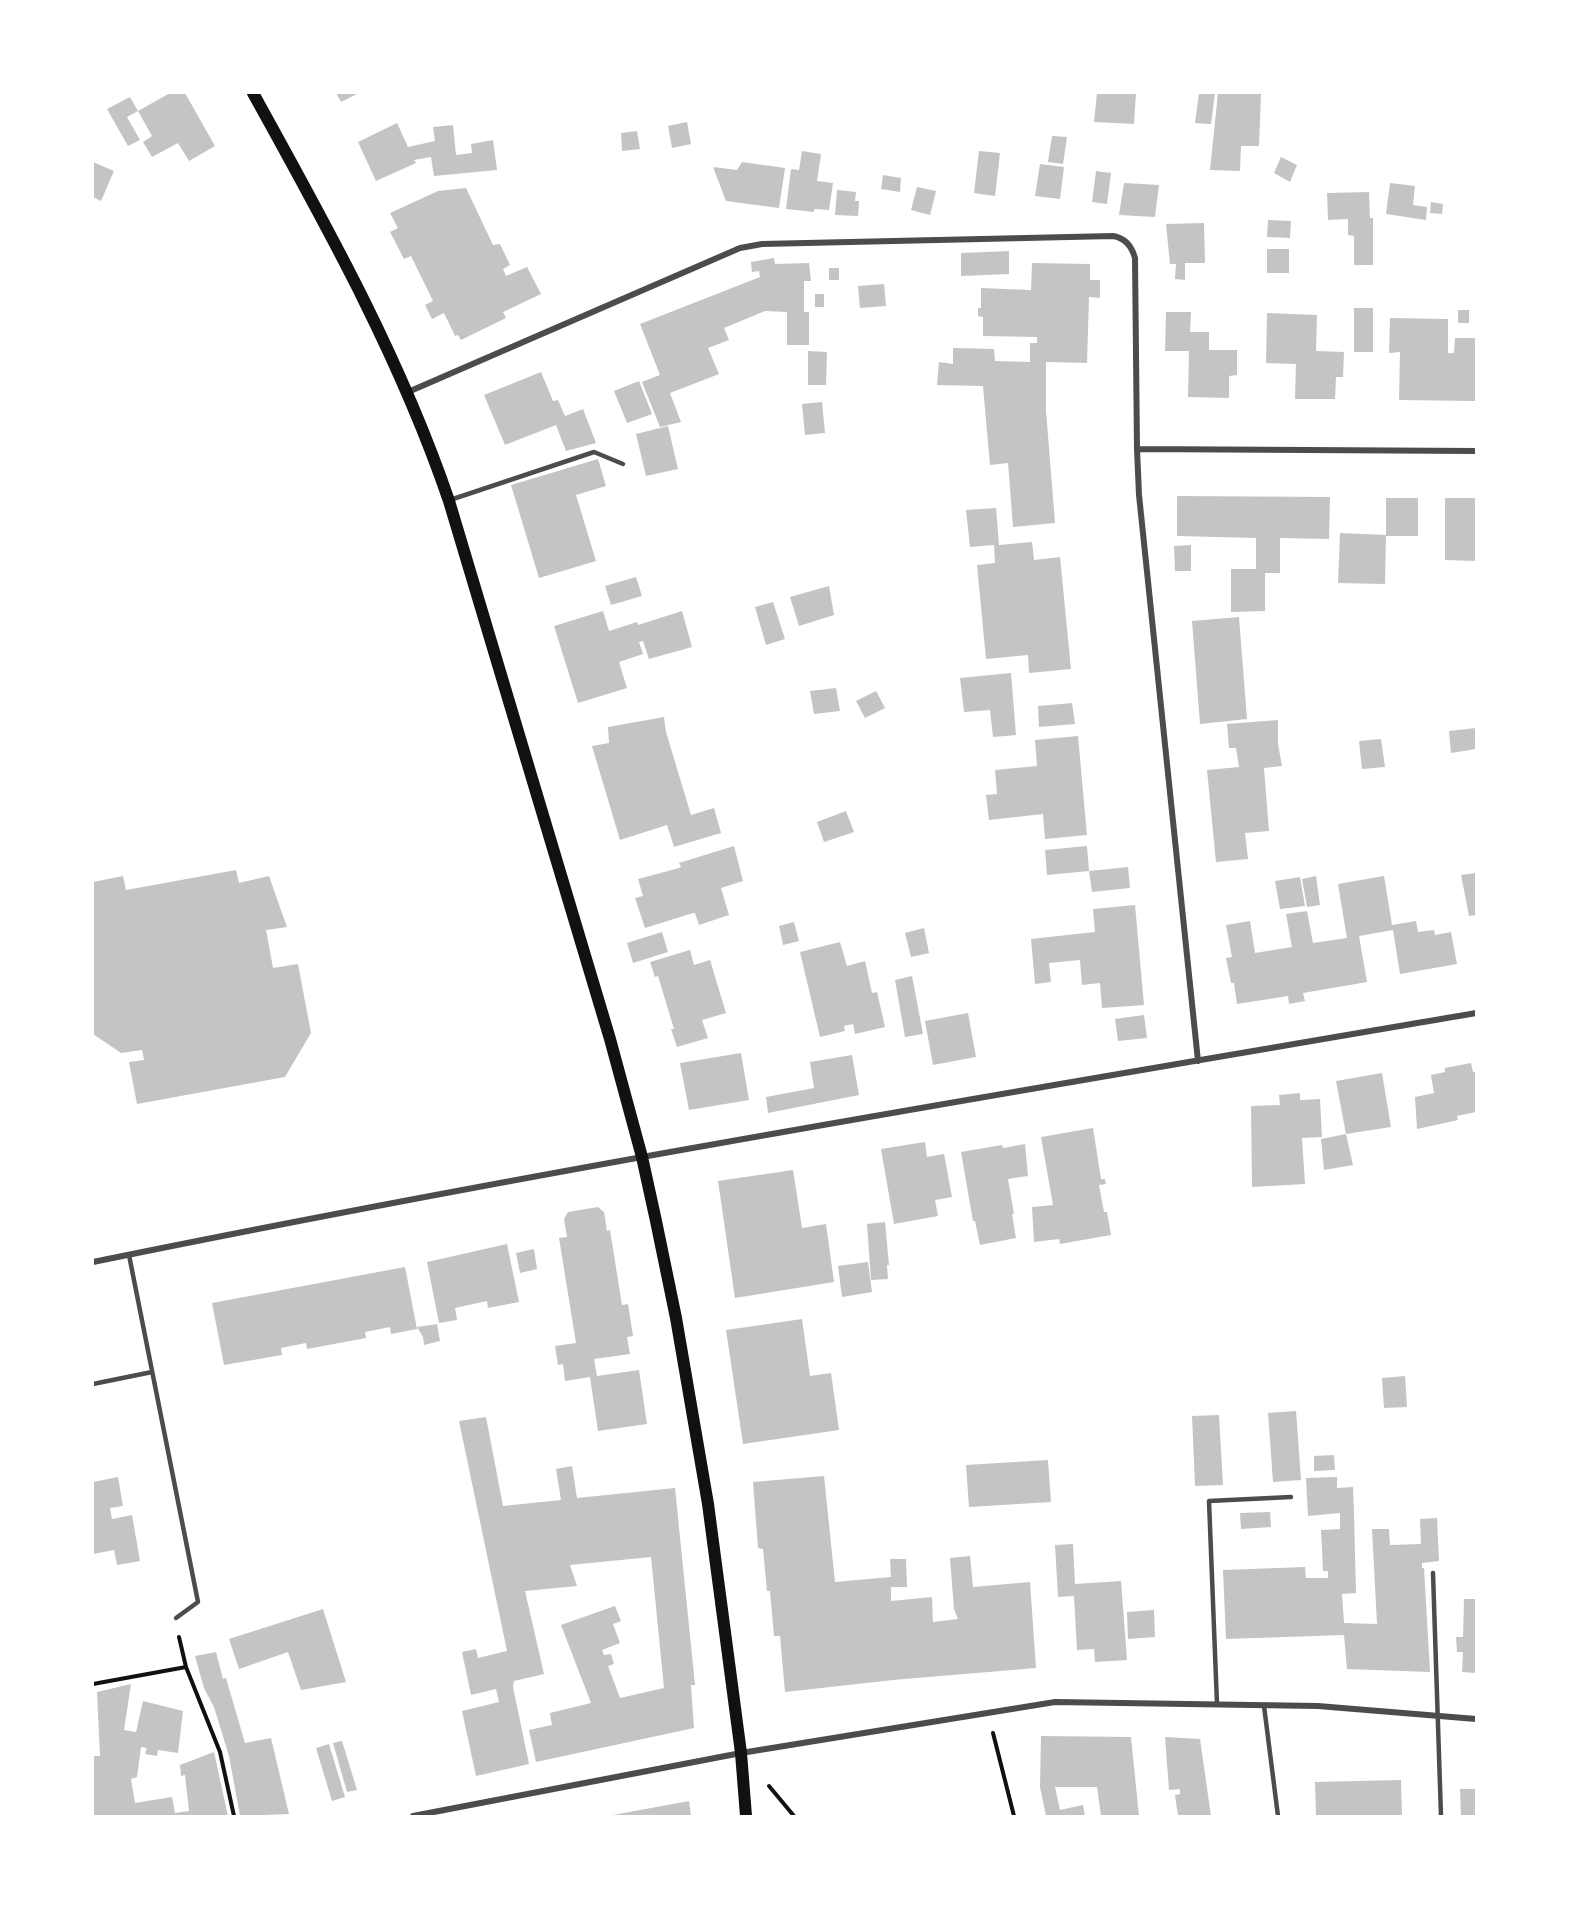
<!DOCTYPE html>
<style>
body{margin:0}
#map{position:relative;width:1569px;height:1909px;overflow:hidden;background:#fff;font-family:Roboto,sans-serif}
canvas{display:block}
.frame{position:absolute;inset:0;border:94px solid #fff;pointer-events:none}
</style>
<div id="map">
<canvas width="1569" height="1909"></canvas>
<div class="frame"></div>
</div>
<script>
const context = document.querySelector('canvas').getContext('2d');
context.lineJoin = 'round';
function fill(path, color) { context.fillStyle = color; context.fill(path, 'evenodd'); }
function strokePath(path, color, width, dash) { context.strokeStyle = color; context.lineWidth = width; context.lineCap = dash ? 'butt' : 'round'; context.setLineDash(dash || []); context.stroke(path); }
const building = new Path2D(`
 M170,93H185L215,146L189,161L178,143L152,157L143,142L152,136L138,111Z
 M336,93H359L341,102Z
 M1097,93H1136L1134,124L1094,122Z
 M1199,93H1215L1211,124L1195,123Z
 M1218,93H1261L1259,146H1241L1240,171L1210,170Z
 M130,97L138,111L127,117L140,140L128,146L107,109Z
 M687,122L691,144L672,148L668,126Z
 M397,123L408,147L435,141L433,127L453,125L456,155L472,153L471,144L493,140L497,170L434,176L431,157L414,160L416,163L376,181L358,142Z
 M637,131L640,149L622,151L621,133Z
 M1052,136L1067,137L1063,164L1048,162Z
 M802,151L821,154L817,181L833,183L829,210L814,209V212L786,209L791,169L799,170Z
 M979,151L1000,153L995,196L974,193Z
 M1281,157L1297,165L1290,182L1274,173Z
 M93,162L114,171L101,201L93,197Z
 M742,162L785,168L779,208L726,201L713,167L737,170Z
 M1040,164L1064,167L1060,199L1035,196Z
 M1096,171L1111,173L1107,204L1092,202Z
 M883,175L901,178L900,192L881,189Z
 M1124,183L1159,185L1155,217L1119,215Z
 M1390,183L1415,186L1413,205L1427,207L1426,220L1386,214Z
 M917,187L936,191L930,215L911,210Z
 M466,188L493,245L500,244L510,265L503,269L506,276L527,267L541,294L503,312L506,318L461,340L458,335L455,336L444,313L432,319L425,305L433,301L411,256L404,259L390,232L398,228L390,213L438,191Z
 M837,190L856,192L855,201H859L858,216L835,215Z
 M1369,192L1370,218H1373V265H1354V236L1348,235V219L1328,220L1327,193Z
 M1431,202L1443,204L1442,214L1430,213Z
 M1268,220L1291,221L1290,238L1267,237Z
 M1204,223L1205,263H1185V280L1175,279L1176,264H1170L1166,224Z
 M1267,249H1289V273H1267Z
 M1009,251V274L961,276V253Z
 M774,258L775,264L809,263L811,281H804V312H809V345H787V312L765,311L724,328L729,340L708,348L719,374L670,393L681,422L660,427L642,382L660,375L640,324L760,277L759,271L752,272L751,262Z
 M1032,263L1090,264V280H1100V298L1089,297L1087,363L1046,362V411L1055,523L1013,527L1008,463L990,465L983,386L937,385L939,362L953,364V348L994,349L995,361L1030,362V343H1037V337L983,336V317L978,316V308H981V288L1031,290Z
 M829,268H839V280H829Z
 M884,284L886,306L860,308L858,286Z
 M815,294H824V307H815Z
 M1354,308H1373V352H1354Z
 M1458,310H1469V323H1458Z
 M1166,312H1191L1190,332H1209V350H1237V375L1229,376V398L1188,397L1189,351H1165Z
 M1267,313L1317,315L1316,351L1344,352L1343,377H1336L1335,399H1295L1296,364L1266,363Z
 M1390,318L1448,319V353H1454L1455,338H1476L1475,401L1399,400L1400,352L1389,353Z
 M808,351L827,352L826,385H808Z
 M541,372L553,401L558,400L565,416L583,409L596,443L566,451L556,425L505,445L484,395Z
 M639,381L652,414L627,423L614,391Z
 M822,402L825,433L805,435L802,404Z
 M668,426L678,469L646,476L636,434Z
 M598,459L606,486L576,495L596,561L539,578L511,485Z
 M1177,496L1330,497L1329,539L1280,538V573H1265V611L1231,612V569H1256V538L1177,536Z
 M1386,498H1418V536H1386Z
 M1445,498H1476V561L1445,560Z
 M996,508L999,545L1032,542L1034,560L1060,557L1071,669L1029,673L1028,655L986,659L977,565L995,563L994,545L970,547L966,510Z
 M1340,533L1386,535L1385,584L1338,583Z
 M1191,545V571H1175L1174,546Z
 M636,577L642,596L611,605L605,586Z
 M829,586L834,615L799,626L790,597Z
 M773,602L785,639L766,645L755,607Z
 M603,611L609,631L637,622L638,625L682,611L692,647L649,659L643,641L639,642L643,654L619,662L627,688L578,703L554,626Z
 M1239,617L1247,719L1200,724L1192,621Z
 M1011,673L1016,735L993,737L990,710L964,712L960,678Z
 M836,688L840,711L814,714L810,691Z
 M876,691L885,708L865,718L856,701Z
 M1072,703L1075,724L1039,727L1038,706Z
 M664,717L666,732L691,815L714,808L721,833L674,847L667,825L620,840L592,746L609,743L608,727Z
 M1278,720V744L1282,766L1264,768L1269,831L1245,833L1248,859L1216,862L1207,770L1239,767L1236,748H1229L1227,724Z
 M1476,728V749L1451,753L1449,731Z
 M1078,736L1087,835L1045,839L1043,814L989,820L986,795L997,794L995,770L1037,766L1035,740Z
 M1381,739L1385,767L1362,769L1359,741Z
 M846,811L854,832L824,842L817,822Z
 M734,846L743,881L721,888L729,915L699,925L695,913H693L645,928L635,898L643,896L638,879L679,868L681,867L679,863Z
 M1087,846L1089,871L1047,875L1045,850Z
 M1128,867L1130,888L1092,892L1089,871Z
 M236,870L239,883L269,876L287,927L266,930L273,968L298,964L311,1033L285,1077L137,1104L129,1062L144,1060L142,1050L121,1053L93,1034V882L123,876L126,890Z
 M1476,873V915L1469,916L1461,875Z
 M1316,876L1320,905L1307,907L1302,879Z
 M1384,876L1392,925L1416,921L1418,932L1434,930L1435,935L1451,932L1457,964L1400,974L1393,930L1359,936L1367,982L1303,993L1305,1001L1289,1004L1288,996L1237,1004L1234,983H1231L1226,958L1232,957L1226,925L1250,921L1255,953L1292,947L1286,914L1307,911L1313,943L1347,938L1338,884Z
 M1300,877L1305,906L1280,909L1275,881Z
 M1135,905L1144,1005L1102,1008L1100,983L1082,985L1080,960L1049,963L1051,982L1035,984L1031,939L1095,932L1093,909Z
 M794,922L799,941L783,945L779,926Z
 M924,928L929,953L911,957L905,933Z
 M662,932L668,952L633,963L627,943Z
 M840,942L847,966L865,961L872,993L877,992L885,1027L855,1034L853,1024L844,1026L845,1031L820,1037L800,952Z
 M690,950L694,965L710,960L726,1013L702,1020L708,1038L677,1047L671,1029H674L658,976L655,977L650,962Z
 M912,976L923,1034L905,1037L895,980Z
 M968,1013L976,1057L933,1065L925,1021Z
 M1144,1015L1147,1038L1118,1041L1115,1019Z
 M741,1053L749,1100L689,1110L680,1063Z
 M852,1055L859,1095L768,1113L766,1097L814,1088L810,1062Z
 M1471,1063L1473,1072H1476V1112L1457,1116L1458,1120L1417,1129L1415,1097L1434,1093L1431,1075L1445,1072V1068Z
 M1382,1073L1391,1127L1346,1134L1336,1081Z
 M1300,1093V1100L1320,1099L1322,1137L1302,1138L1305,1184L1252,1187L1251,1106L1280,1105L1279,1095Z
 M1093,1128L1101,1179H1105L1106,1184L1099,1185L1104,1212H1107L1111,1235L1060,1244L1059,1239L1034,1242L1032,1207L1053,1205L1041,1137Z
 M1346,1134L1353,1165L1324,1170L1321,1139Z
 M925,1142L927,1157L944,1154L952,1197L935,1200L938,1216L894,1224L881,1149Z
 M1025,1144L1028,1176L1008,1179L1014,1214H1012L1016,1238L980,1245L975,1221H973L961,1152L1002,1145L1003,1148Z
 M793,1170L802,1228L826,1224L834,1282L735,1298L718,1181Z
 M598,1207L604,1212L607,1231L610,1230L622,1305L628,1304L633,1336L627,1337L630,1354L594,1359L597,1376L639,1370L647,1424L598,1431L590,1377L565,1381L563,1364L558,1365L555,1346L576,1343L559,1238L567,1237L564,1219L568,1212Z
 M885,1222L889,1265H887L888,1279L871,1280L867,1224Z
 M507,1244L519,1302L488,1308L487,1301L455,1308L457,1320L439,1323L427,1262Z
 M534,1249L537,1269L520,1273L516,1253Z
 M868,1262L872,1292L842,1297L838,1266Z
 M405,1267L417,1329L391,1334L390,1327L365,1332L366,1338L307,1349L306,1343L281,1348L282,1355L224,1365L212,1303Z
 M802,1319L810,1376L831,1373L839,1430L743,1444L726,1330Z
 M437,1324L440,1341L424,1345L423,1337L417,1327Z
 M1405,1376L1407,1407L1384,1408L1382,1378Z
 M1296,1411L1301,1480L1273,1482L1268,1413Z
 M1219,1415L1223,1485L1195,1486L1192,1416Z
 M486,1417L503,1506L561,1500L556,1469L572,1466L577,1498L675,1488L695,1685H691L694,1728L536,1762L529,1730L552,1725L550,1713L591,1703L561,1625L615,1606L621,1621L613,1624L620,1643L602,1650L604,1655L611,1654L614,1664L608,1666L620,1698L664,1688L651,1557L570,1565L577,1586L525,1591L544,1674L514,1681L513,1687L529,1764L476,1776L462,1711L499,1702L496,1689L471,1695L462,1652L476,1649L478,1658L507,1651L459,1421Z
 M1334,1455L1335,1470L1314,1471V1456Z
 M1048,1460L1051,1502L969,1507L966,1465Z
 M824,1476L835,1582L891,1577L890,1559H906L907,1587H891V1601L932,1597L933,1622L958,1619L954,1609L950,1558L970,1556L973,1587L1030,1582L1036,1668L893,1680L785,1692L780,1636H774L770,1591H767L763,1549L758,1548L753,1482Z
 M118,1477L123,1506L110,1508L112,1519L132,1515L140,1561L117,1565L114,1550L93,1554V1482Z
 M1337,1477V1488L1353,1487L1354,1513L1356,1593L1342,1594L1344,1623L1377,1624L1372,1529H1389L1390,1545L1421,1544L1420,1519L1437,1518L1439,1561L1422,1563V1568H1424L1430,1672L1347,1669L1344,1635L1226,1639L1223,1570L1305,1567L1306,1578H1328V1571H1323L1321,1530L1340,1529V1513L1308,1516L1306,1478Z
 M1270,1512L1271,1527L1241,1529L1240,1513Z
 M1073,1544L1075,1584L1121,1581L1127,1660L1095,1662L1094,1649L1077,1650L1074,1596L1058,1597L1055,1545Z
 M1464,1599H1476V1673L1462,1672L1463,1652H1457L1456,1637H1463Z
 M323,1609L346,1682L301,1690L288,1652L239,1669L229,1639Z
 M1154,1610L1155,1637L1128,1639L1127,1612Z
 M216,1652L223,1679L226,1678L245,1743L271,1738L289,1814L240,1816L229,1756L214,1707L204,1688L195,1656Z
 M131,1684L124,1730L136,1732L143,1701L183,1711L178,1753L158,1750L157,1756L145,1754L147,1748L141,1747L137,1777L131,1779L135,1803L172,1797L175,1813L189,1811L185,1775L181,1776L180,1765L214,1752L228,1816H93V1756H100L97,1692Z
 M1041,1736L1131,1737L1139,1816H1101L1097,1787H1055L1060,1810L1083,1805L1085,1816H1046L1040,1787Z
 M1165,1737L1200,1739L1211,1816H1178L1175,1795L1180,1794V1789L1169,1790Z
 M342,1741L357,1790L347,1792L333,1743Z
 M329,1744L345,1797L332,1801L316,1748Z
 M1401,1780L1402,1816H1316L1315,1782Z
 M1460,1789H1476V1816H1461Z
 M689,1801L691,1816H613V1815Z`);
const path = new Path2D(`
 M179,1637L186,1667L220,1752L234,1816
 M93,1684L186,1667
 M993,1733L1014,1816
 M769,1786L794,1816`);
const service = new Path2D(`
 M450,500L594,452L623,464
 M129,1255L198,1602L176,1618
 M93,1384L152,1372
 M1433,1573L1441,1816
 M1217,1704L1209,1501L1291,1497
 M1264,1706L1278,1816`);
const minor = new Path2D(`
 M408,392L740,248L762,244L1113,236C1125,238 1132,247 1135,258L1137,449L1139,495L1198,1061
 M1137,449L1476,451
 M93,1262C552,1168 1014,1092 1476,1013
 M413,1816L741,1753L1055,1702L1318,1706L1476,1719`);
const secondary = new Path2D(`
 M253,93C326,225 400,357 449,501L610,1039L642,1157L656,1221L676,1318L708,1504L741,1753L746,1816`);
fill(building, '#c4c4c4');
strokePath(path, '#111', 4);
strokePath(service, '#4c4c4c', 4.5);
strokePath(minor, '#4c4c4c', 6);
strokePath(secondary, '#111', 12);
</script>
